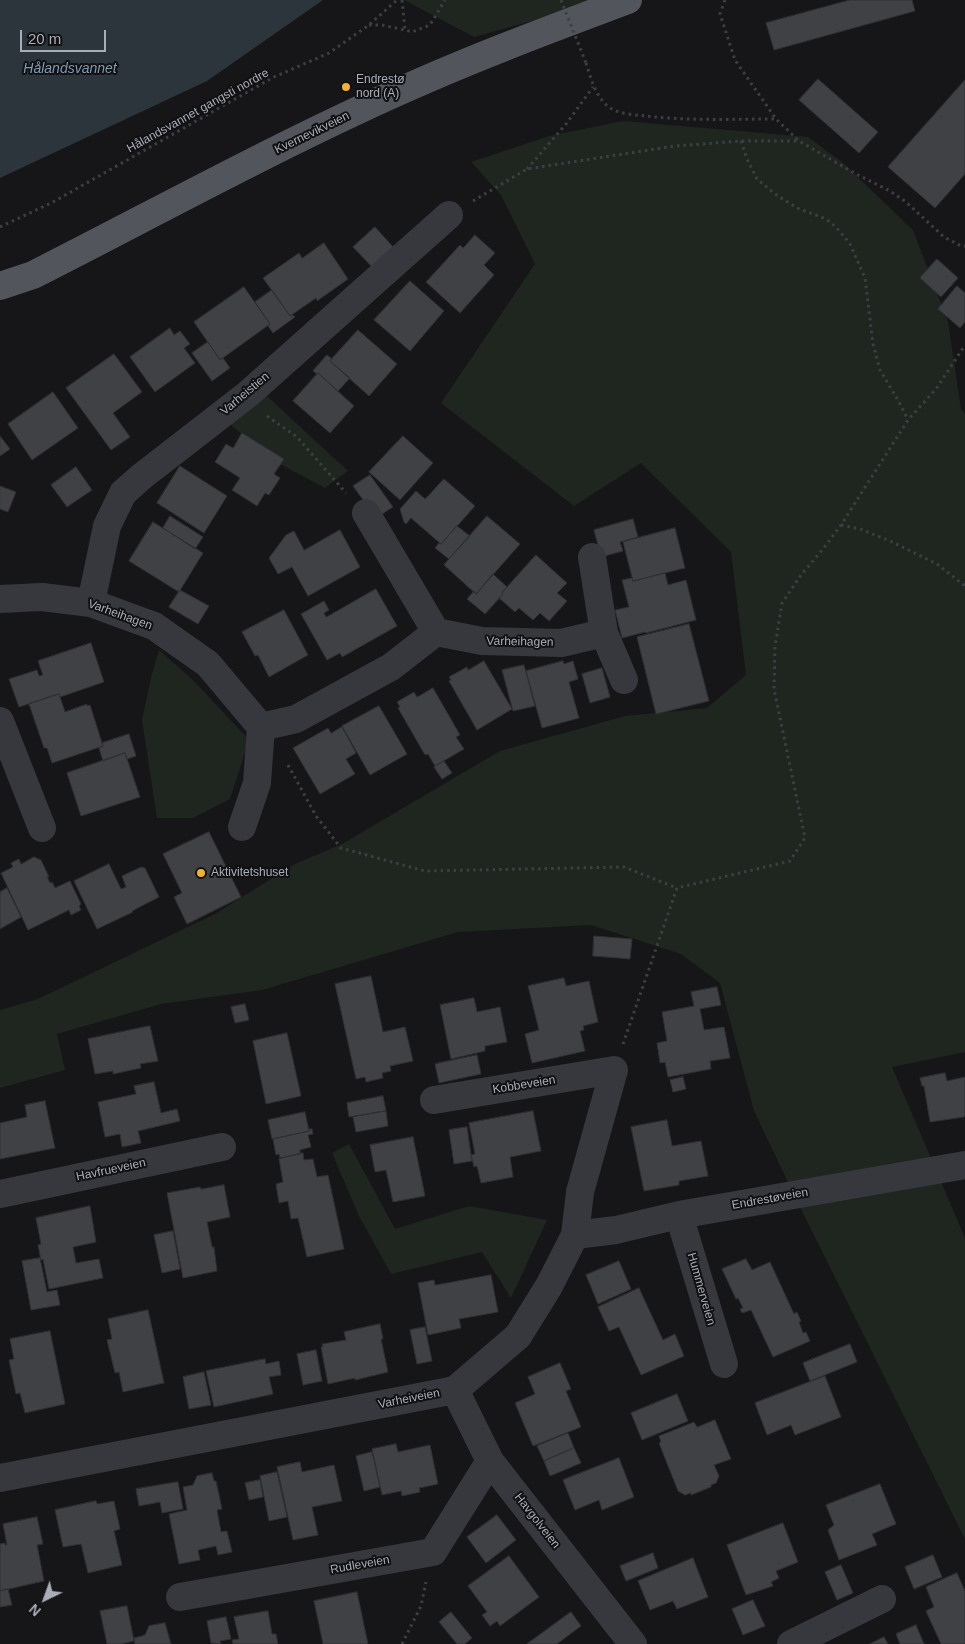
<!DOCTYPE html>
<meta charset="utf-8">
<style>
body{margin:0}
#map{position:relative;width:965px;height:1644px;overflow:hidden;background:#161618;font-family:Helvetica,sans-serif}
canvas{display:block}
.north{position:absolute;left:20px;top:1574px;width:50px;height:50px;-webkit-text-stroke:4px #111113;paint-order:stroke;rotate:222deg;font-size:14px;font-weight:700;line-height:20px;text-align:center;color:#a8adb8}
.north::after{content:'';display:block;margin:auto;width:18px;height:22px;background:#a8adb8;clip-path:polygon(50% 0,100% 100%,50% 72%,0 100%)}
.scale{position:absolute;left:20px;top:30px;width:86px;height:22px;box-sizing:border-box;border:2px solid #a8adb8;border-top:0;padding-left:6px;font-size:15px;line-height:18px;white-space:nowrap;color:#a8adb8;-webkit-text-stroke:4px #111113;paint-order:stroke}
</style>
<div id="map">
<canvas width="965" height="1644"></canvas>
<div class="north">N</div>
<div class="scale">20 m</div>
</div>
<script>
const context = document.querySelector('canvas').getContext('2d');
context.lineJoin = 'round';
function fill(path, color) { context.fillStyle = color; context.fill(path, 'evenodd'); }
function strokePath(path, color, width, dash) { context.strokeStyle = color; context.lineWidth = width; context.lineCap = dash ? 'butt' : 'round'; context.setLineDash(dash || []); context.stroke(path); }
function write(font, color, halo, rows, align = 'center') {
  context.font = font + ' Helvetica,sans-serif'; context.lineWidth = 4; context.setLineDash([]); context.textBaseline = 'middle'; context.strokeStyle = halo; context.fillStyle = color; for (const [text, x, y, turn = 0] of rows) {
    context.save(); context.translate(x, y); context.rotate((+turn || 0) * Math.PI / 180); context.textAlign = isNaN(turn) ? turn : align; if (halo) context.strokeText(text, 0, 0); context.fillText(text, 0, 0); context.restore();
  }
}
const green = new Path2D(`
 M404,0H600L565,12L474,37Z
 M623,121L808,137L842,162L913,230L948,322L961,409L965,414V1052L892,1067L965,1238V1539L796,1199L754,1111L720,983L681,954L591,925L458,932L262,990L161,1004L57,1034L65,1070L0,1088V1010L38,999L215,914L295,864L342,844L500,751L625,716L707,708L746,675L731,552L641,463L574,506L441,403L535,264L501,195L471,162L549,136Z
 M256,386L348,471L325,488L280,464L218,415Z
 M159,650L194,681L249,740L230,799L193,818H157L142,720L152,674Z
 M349,1144L395,1229L469,1206L547,1220L511,1298L482,1252L391,1274L359,1216L332,1153Z`);
const water = new Path2D(`
 M0,0H323L207,81L0,178Z`);
const building = new Path2D(`
 M850,0H912L915,11L774,50L766,23Z
 M818,79L878,132L859,153L799,100Z
 M965,80V174L935,208L888,167Z
 M375,227L395,249L373,268L353,247Z
 M475,235L495,253L484,265L494,275L460,313L426,282L460,245L463,248Z
 M324,243L348,279L317,301L316,298L290,316L263,278L299,253L302,258Z
 M937,259L958,278L941,297L920,278Z
 M410,281L444,311L410,351L374,320Z
 M957,286L965,293V322L960,328L938,309Z
 M244,287L270,324L220,360L194,322Z
 M272,290L290,316L293,315L295,317L273,333L268,326L270,324L255,302Z
 M170,328L174,335L180,331L190,344L184,348L195,363L155,392L130,357Z
 M358,330L397,364L369,396L330,361Z
 M208,342L220,360L223,358L230,368L212,381L192,353Z
 M114,354L142,392L113,413L130,437L111,450L66,388Z
 M327,355L332,359L330,361L350,378L338,391L318,373L317,374L313,371Z
 M318,373L354,406L330,433L293,401Z
 M53,392L78,428L32,460L8,424Z
 M242,433L284,459L274,474L280,478L269,495L265,493L257,506L232,490L240,478L215,462L226,444L233,448Z
 M0,436L10,449L0,456Z
 M403,436L433,463L400,500L369,472Z
 M180,466L227,496L204,533L157,503Z
 M76,467L92,490L67,507L51,485Z
 M370,475L393,507L376,518L353,486Z
 M444,479L475,506L441,544L411,518L406,524L404,522L400,509L416,491L425,499Z
 M0,486L16,492L8,512L0,509Z
 M170,516L203,537L195,549L163,528Z
 M487,516L520,544L476,594L444,565Z
 M633,519L638,537L620,542L623,551L601,557L594,530Z
 M153,522L203,553L179,592L129,561Z
 M457,526L470,536L449,559L435,548L439,543L441,544Z
 M675,528L685,568L633,581L623,542Z
 M340,530L360,567L308,596L292,567L278,574L269,558L286,535L294,531L304,550Z
 M536,555L567,583L557,593L567,601L549,621L540,613L533,620L519,608L515,612L499,598L503,594L502,593Z
 M665,573L668,585L686,580L696,620L646,633L645,632L622,638L615,610L629,607L622,580L632,578L633,581Z
 M493,574L507,587L502,593L503,594L485,614L467,599L474,591L476,594Z
 M376,589L397,626L342,657L340,653L327,660L301,614L324,601L329,610L324,613L326,617Z
 M180,590L209,606L198,624L169,607Z
 M284,610L308,655L269,677L258,655L255,656L242,632Z
 M689,624L709,701L656,714L637,637Z
 M91,643L104,682L60,697L59,694L19,707L9,679L37,670L39,676L43,675L38,661Z
 M484,661L512,709L477,730L449,681L451,680L449,677L467,667L468,670Z
 M563,661L564,664L573,661L578,679L569,682L579,718L542,728L526,671Z
 M524,665L535,706L513,711L502,670Z
 M602,668L610,697L590,703L582,674Z
 M433,688L460,735L456,737L464,749L435,766L428,754L425,755L398,708L400,707L397,702L414,692L417,697Z
 M59,694L65,712L87,704V706L90,705L103,746L52,763L47,748H44L29,704Z
 M379,706L407,754L370,775L342,726Z
 M342,727L356,753L346,759L355,774L320,794L293,748L328,728L331,733Z
 M129,734L136,756L127,759L125,753L103,761L99,748L103,746L102,743Z
 M125,753L140,797L81,816L67,773Z
 M444,761L452,773L442,779L434,767Z
 M209,832L241,897L187,924L174,897L182,893L163,854Z
 M34,857L41,860L49,877H47L50,883L52,882L55,888L70,881L81,904L79,906L81,910L71,915L69,910L28,930L1,873L13,867L11,863L19,859L21,864Z
 M109,864L121,889L126,887L122,876L141,867L145,868L159,897L132,911L133,912L97,929L74,881Z
 M7,888L21,917L0,929V892Z
 M594,936L632,939L630,959L593,956Z
 M371,976L383,1032L405,1027L413,1061L390,1066L391,1071L382,1073L383,1078L366,1082L365,1077L356,1079L335,984Z
 M564,978L566,986L589,981L598,1022L583,1026L584,1030L580,1031L585,1051L532,1063L525,1034L539,1030L528,986Z
 M717,987L721,1005L700,1009L704,1030L724,1027L730,1058L710,1061L711,1069L668,1077L665,1062L660,1063L657,1043L667,1041L662,1012L694,1006L691,992Z
 M474,998L477,1012L500,1007L507,1042L485,1046V1051L451,1059L440,1005Z
 M245,1004L249,1020L235,1023L231,1007Z
 M150,1026L158,1061L140,1064L141,1068L113,1074V1071L95,1074L88,1039Z
 M287,1033L301,1096L266,1104L253,1041Z
 M477,1055L481,1074L439,1083L435,1064Z
 M945,1073L947,1081L965,1077V1115L964,1117L930,1122L924,1086H922L920,1078Z
 M683,1077L686,1089L673,1092L670,1080Z
 M154,1082L161,1113L177,1109L180,1121L138,1131L141,1143L122,1147L120,1134L105,1137L98,1102L136,1094L134,1086Z
 M383,1096L386,1111L349,1117L347,1103Z
 M45,1101L55,1148L0,1159V1123L27,1117L25,1105Z
 M386,1111L388,1126L356,1132L353,1117Z
 M533,1111L541,1151L510,1157L513,1177L481,1183L477,1166L474,1167L471,1155L475,1154L469,1123Z
 M305,1112L309,1131L272,1139L268,1120Z
 M667,1120L672,1146L701,1141L708,1176L679,1181V1185L644,1191L631,1127Z
 M467,1127L472,1161L454,1164L449,1130Z
 M309,1129H312L313,1134L308,1135L311,1147L300,1150V1154L280,1158L279,1154L276,1155L273,1139L309,1131Z
 M413,1137L425,1196L393,1202L386,1170L375,1172L370,1145Z
 M303,1153L304,1160L313,1159L317,1177L328,1175L344,1249L307,1257L298,1218L291,1219L288,1201L279,1203L276,1184L283,1182L279,1159Z
 M224,1185L230,1217L207,1222L212,1247H214L217,1271L183,1278L167,1193L200,1187L201,1189Z
 M90,1206L96,1242L73,1247L76,1263L99,1259L103,1278L49,1289L43,1259L41,1260L38,1245L41,1244L36,1218Z
 M173,1231L180,1269L162,1273L154,1235Z
 M40,1258L47,1292L57,1290L60,1305L31,1310L22,1261Z
 M746,1259L752,1270L770,1262L794,1314L797,1312L801,1321L799,1322L803,1333L806,1332L810,1341L773,1357L751,1310L742,1313L740,1309L743,1308L738,1298L736,1299L722,1269Z
 M619,1261L631,1289L598,1304L586,1275Z
 M491,1275L498,1312L459,1319L461,1328L428,1335L418,1283L434,1280L435,1285Z
 M639,1288L663,1340L675,1334L684,1356L641,1375L619,1327L609,1331L598,1307Z
 M148,1310L164,1383L123,1392L119,1372L115,1373L107,1340L112,1339L108,1319Z
 M380,1324L383,1339H381L388,1372L355,1380V1378L328,1384L321,1347H323L322,1344L346,1340L344,1332Z
 M425,1327L432,1361L417,1364L410,1330Z
 M50,1331L65,1404L25,1413L20,1393L16,1394L9,1360L14,1359L10,1339Z
 M850,1344L857,1362L810,1381L803,1363Z
 M316,1350L322,1381L303,1385L297,1354Z
 M265,1359L266,1364L279,1361L281,1375L269,1377L273,1394L214,1407L206,1371Z
 M560,1363L571,1389L566,1391L581,1427L533,1446L515,1403L535,1394L528,1377Z
 M204,1372L211,1405L189,1409L183,1377Z
 M825,1376L841,1417L795,1435L791,1425L767,1435L755,1403Z
 M677,1394L688,1421L642,1440L631,1413Z
 M715,1420L731,1459L714,1465L719,1476L716,1483L711,1485V1487L691,1495V1493L685,1495L678,1491L659,1443L661,1442L659,1436L694,1422L697,1427Z
 M568,1433L574,1448L544,1461L537,1446Z
 M396,1444L398,1452L430,1445L438,1484L419,1488L420,1492L402,1496L401,1491L382,1495L372,1449Z
 M574,1448L581,1463L550,1476L544,1461Z
 M372,1452L380,1487L364,1491L356,1456Z
 M619,1458L634,1497L602,1510L599,1500L575,1510L563,1480Z
 M300,1462L302,1472L334,1465L342,1501L312,1507L318,1535L293,1540L277,1467Z
 M277,1472L287,1517L269,1521L260,1476Z
 M212,1473L214,1481H216L222,1509L217,1510L221,1532L227,1531L232,1552L218,1555L216,1546L198,1550L200,1560L179,1564L169,1514L187,1510L183,1487L193,1485L197,1476Z
 M260,1480L263,1497L249,1500L245,1483Z
 M178,1482L183,1509L162,1513L160,1502L139,1506L136,1489Z
 M880,1484L896,1524L872,1534L877,1545L839,1560L828,1530L834,1525L826,1505Z
 M96,1501L97,1504L114,1501L120,1529L114,1531L122,1565L88,1573L81,1544L63,1547L55,1510Z
 M497,1515L516,1540L486,1563L467,1537Z
 M37,1517L43,1544L37,1545L44,1581L0,1591V1544L5,1543V1545H7L3,1524Z
 M783,1523L798,1562L776,1571L779,1578L771,1582L773,1586L746,1595L727,1545Z
 M653,1553L658,1568L626,1581L620,1566Z
 M933,1555L942,1577L914,1589L905,1567Z
 M509,1556L539,1597L500,1626L497,1621L490,1626L482,1615L487,1612L468,1586Z
 M693,1558L708,1597L677,1609L673,1601L650,1610L638,1581Z
 M841,1565L853,1593L837,1600L825,1572Z
 M957,1573L965,1591V1644H941L926,1611L934,1607L926,1587Z
 M8,1589L12,1605L0,1607V1591Z
 M357,1592L368,1644H323L314,1601Z
 M753,1600L765,1626L743,1635L732,1609Z
 M127,1606L134,1641L121,1644H107L100,1611Z
 M268,1611L272,1634H276L278,1644H233L232,1640L239,1639L234,1617Z
 M451,1612L472,1638L465,1644H457L439,1622Z
 M571,1612L581,1626L557,1644H527Z
 M226,1617L231,1639L220,1641L221,1644L211,1643L207,1621Z
 M165,1623L171,1644H135L134,1638L145,1635L149,1626Z
 M916,1625L924,1644H900L896,1634Z
 M884,1637L888,1644H870Z`);
const path = new Path2D(`
 M402,0L405,30L412,32L430,25L445,0
 M725,0L720,14L735,60L776,119L799,141L856,174L890,191L906,202L944,237L961,246H965
 M369,25H382L405,30
 M586,63C591,78 596,100 612,109C621,114 635,115 646,116C689,121 733,119 776,119
 M741,141L747,159L757,179L775,194L797,208L826,219L836,227L850,244L865,278L873,344L880,370L899,402L908,420
 M527,169L566,124L593,87
 M473,201L527,169L675,146L741,141H799
 M0,227L53,202L274,77L329,53L369,25L397,0
 M267,416L297,437L346,493
 M841,525L860,529L888,540L937,564L965,586
 M288,765L316,816L341,848L425,871L624,867L677,888
 M623,1044L677,888L790,861L805,838L774,689L775,647L782,603L801,575L823,549L841,525L908,420L936,389L965,345
 M402,1644L421,1606L426,1582`);
const minor = new Path2D(`
 M366,513L436,632L482,641L561,643L604,633
 M592,557L604,633L624,680
 M0,599L42,597L91,603L154,626L208,664L261,727L296,719L391,667L436,632
 M91,603L107,526L123,493L141,477L248,394L449,215
 M0,721L42,828
 M242,827L257,783L261,727
 M0,1194L222,1147
 M679,1215L724,1364
 M575,1235L616,1230L679,1215L965,1165
 M455,1390L490,1461L633,1644
 M0,1478L455,1390L518,1336L549,1286L575,1235L580,1192L614,1070L434,1100
 M180,1597L433,1552L490,1461
 M791,1644L882,1599`);
const major = new Path2D(`
 M0,286L33,275C155,213 275,147 400,91C475,57 551,29 628,0`);
const pathBridge = new Path2D(`
 M561,0L586,63`);
const markers = [
 [346,87,5,"#f2b134"],
 [201,873,5,"#f2b134"]
];
const poiNames = [
 ["Endrestø",356,80],
 ["nord (A)",356,94],
 ["Aktivitetshuset",211,873]
];
const streetNames = [
 ["Hålandsvannet gangsti nordre",198,111,-29],
 ["Kvernevikveien",312,133,-26],
 ["Varheistien",245,394,-40],
 ["Varheihagen",120,615,20],
 ["Varheihagen",520,642,1],
 ["Kobbeveien",524,1085,-9],
 ["Havfrueveien",111,1170,-12],
 ["Endrestøveien",770,1199,-10],
 ["Hummerveien",701,1289,74],
 ["Varheiveien",409,1399,-11],
 ["Havgolveien",537,1521,52],
 ["Rudleveien",360,1565,-10]
];
const waterNames = [
 ["Hålandsvannet",70,69]
];
fill(green, '#1e261f');
fill(water, '#2c353c');
fill(building, '#404145');
strokePath(building, '#303034', 1);
strokePath(path, '#3d3f44', 3, [2.5, 4]);
strokePath(minor, '#37383d', 28);
strokePath(major, '#53555c', 28);
strokePath(pathBridge, '#3d3f44', 3, [2.5, 4]);
for (const [x, y, r, color] of markers) { const dot = new Path2D(); dot.arc(x, y, r, 0, 2 * Math.PI); context.fillStyle = color; context.fill(dot); strokePath(dot, '#111113', 2); }
write('12px', '#a8adb8', '#111113', poiNames, 'left');
write('12px', '#a8adb8', '#111113', streetNames);
write('italic 14px', '#7f9bb3', '#111113', waterNames);
</script>
